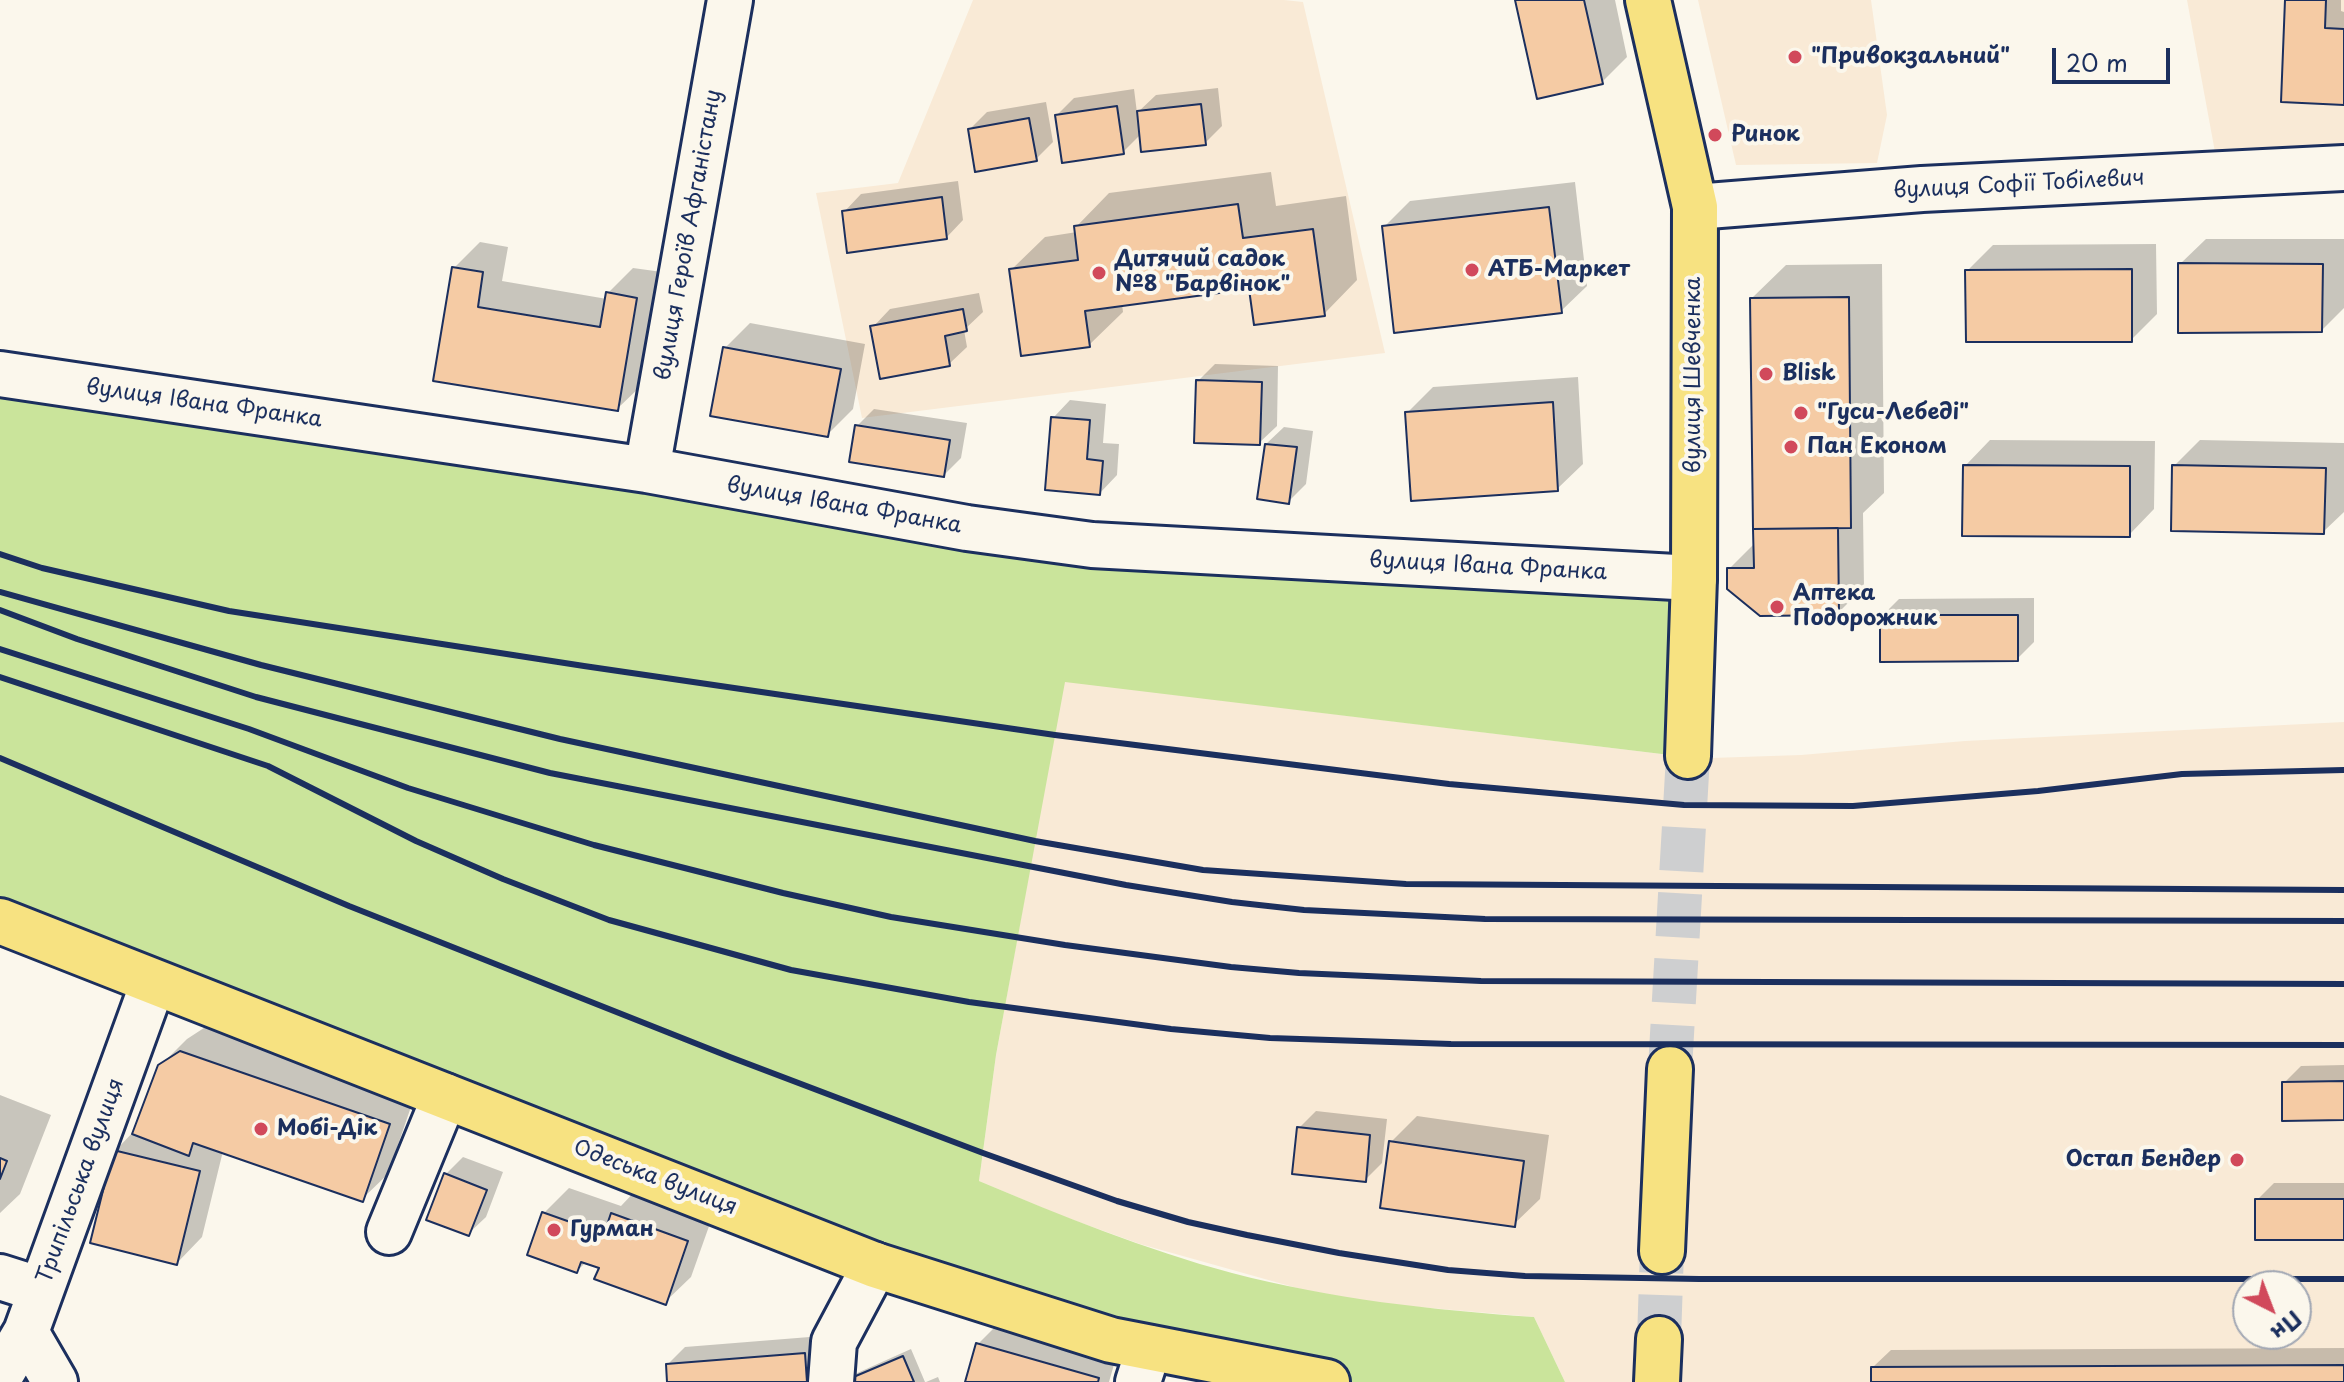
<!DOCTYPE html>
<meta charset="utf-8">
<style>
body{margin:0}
#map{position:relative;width:2344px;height:1382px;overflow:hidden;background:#fbf7ec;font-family:"Playpen Sans",sans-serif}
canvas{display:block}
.north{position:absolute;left:2232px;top:1270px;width:80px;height:80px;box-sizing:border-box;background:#fbf7ec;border:2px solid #a1a7b3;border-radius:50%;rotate:138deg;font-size:22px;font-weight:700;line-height:32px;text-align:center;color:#1b2f5e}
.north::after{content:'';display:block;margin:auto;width:28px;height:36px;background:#d1495b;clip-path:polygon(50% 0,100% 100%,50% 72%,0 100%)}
.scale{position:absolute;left:2052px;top:48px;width:118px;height:36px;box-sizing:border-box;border:4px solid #1b2f5e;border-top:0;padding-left:10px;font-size:24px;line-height:28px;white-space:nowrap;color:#1b2f5e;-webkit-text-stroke:6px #fbf7ec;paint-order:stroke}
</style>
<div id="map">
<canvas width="2344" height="1382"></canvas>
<div class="north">Пн</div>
<div class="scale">20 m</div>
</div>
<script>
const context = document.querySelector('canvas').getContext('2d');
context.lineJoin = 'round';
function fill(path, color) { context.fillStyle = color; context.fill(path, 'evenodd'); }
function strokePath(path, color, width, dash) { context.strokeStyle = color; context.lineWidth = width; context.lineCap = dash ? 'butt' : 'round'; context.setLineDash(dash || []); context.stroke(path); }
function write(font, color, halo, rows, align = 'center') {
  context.font = font + ' "Playpen Sans",sans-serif'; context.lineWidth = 8; context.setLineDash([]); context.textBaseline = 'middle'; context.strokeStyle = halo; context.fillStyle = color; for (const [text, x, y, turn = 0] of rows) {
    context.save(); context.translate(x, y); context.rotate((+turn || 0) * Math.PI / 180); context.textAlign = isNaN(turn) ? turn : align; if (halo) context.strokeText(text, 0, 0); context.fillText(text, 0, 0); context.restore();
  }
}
const built = new Path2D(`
 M973,0H1284L1303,2L1385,353L862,418L816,193L898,183Z
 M1698,0H1871L1887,115L1877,163L1736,165Z
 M2187,0H2344V152H2215Z
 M1064,681L1670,755L1711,758L1801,755L1965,741L2344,722V1382H1565L1534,1317L1384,1304L1304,1290L1140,1244L1062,1216L979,1181L996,1055ZM2248,1286H2296V1334H2248Z`);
const green = new Path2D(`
 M0,374L967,528L1694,578L1670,755L1065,682L996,1055L979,1181C1062,1216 1146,1250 1232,1273C1331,1299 1432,1310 1534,1317L1565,1382H1327L1111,1340L0,921Z`);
const shadow = new Path2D(`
 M1517,0H1615L1627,57L1602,82Z
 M2287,0H2341V11L2344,12V103Z
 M1218,88L1222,126L1205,143L1141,134L1123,152L1057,115L1074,98L1134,89L1137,113L1156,95Z
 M1046,102L1053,142L1036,159L970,129L987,112Z
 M1271,172L1276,206L1346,196L1357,280L1324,314L1251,287L1122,304L1123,312L1089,345L1011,270L1045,237L1077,232L1076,227L1109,193Z
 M958,181L963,220L946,238L844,212L861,194Z
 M1575,182L1587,286L1561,311L1384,227L1410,201Z
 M2206,239H2344V308L2322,330L2180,264Z
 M480,242L508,247L502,281L607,299L608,293L633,268L662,272L643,384L617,409L435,379L454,268Z
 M2156,244L2157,314L2131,340L1967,271L1993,245Z
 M1882,264L1884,493L1863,513L1864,587L1838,613L1729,569L1755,543L1752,298L1786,265Z
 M979,293L983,312L964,330L967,347L949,364L873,327L890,309Z
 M750,323L865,344L853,409L827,435L725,348Z
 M1215,364L1278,366L1277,426L1259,443L1198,381Z
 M1578,377L1583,464L1557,489L1407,413L1433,387Z
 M1070,400L1106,404L1103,443L1119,444L1117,475L1100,493L1053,418Z
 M874,409L967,423L961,458L944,475L857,426Z
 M1284,427L1313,431L1306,484L1289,501L1266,444Z
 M1990,440L2155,441L2154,509L2129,535L1965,466Z
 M2200,440L2344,443V512L2323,532L2174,466Z
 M2034,598V642L2017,659L1882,616L1899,599Z
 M207,1026L414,1098L388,1174L362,1199L223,1151L202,1237L177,1263L115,1151L136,1129L160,1066L187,1039Z
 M2344,1065V1118L2284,1083L2301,1066Z
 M0,1095L51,1115L20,1194L0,1213Z
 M1316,1111L1387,1119L1382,1163L1365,1180L1299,1128Z
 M1417,1116L1549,1135L1540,1199L1514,1224L1391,1142Z
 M463,1157L503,1172L486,1217L468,1234L446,1174Z
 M2274,1183H2344V1238L2257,1200Z
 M569,1188L621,1206L638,1188L713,1215L691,1277L665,1302L601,1267L586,1262L577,1271L544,1213Z
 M995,1327L1115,1361L1109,1382H967L978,1344Z
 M822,1336L825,1382H669L668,1364L685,1347Z
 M2344,1348V1382H1873V1367L1891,1350Z
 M911,1349L925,1382H847L855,1374Z
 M938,1377L940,1382H926Z`);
const building = new Path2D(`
 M1515,0H1584L1603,84L1537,99Z
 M2285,0H2326L2325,28L2344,29V105L2281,102Z
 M1201,104L1206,145L1141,152L1137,111Z
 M1117,106L1124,154L1062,163L1055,115Z
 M1029,118L1037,161L975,172L968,129Z
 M942,197L947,239L847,253L842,211Z
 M1238,204L1243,238L1313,229L1325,316L1254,325L1249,289L1085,311L1090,347L1021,356L1009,269L1078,260L1074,226Z
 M1549,207L1562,313L1394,333L1382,226Z
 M2178,263L2323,264L2322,332L2178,333Z
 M452,267L483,272L478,307L600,327L606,292L637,298L618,411L433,381Z
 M2132,269V342H1966L1965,270Z
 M1849,297L1851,528L1753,529L1750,298Z
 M963,309L967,331L945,336L950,366L880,379L870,326Z
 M723,347L841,369L828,437L710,416Z
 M1196,380L1262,382L1260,445L1194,443Z
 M1553,402L1558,491L1411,501L1405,412Z
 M1051,417L1090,420L1087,459L1103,461L1100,495L1045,490Z
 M855,425L950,440L944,477L849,462Z
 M1265,444L1297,447L1289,504L1257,499Z
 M1963,465L2130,466V537L1962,536Z
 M2172,465L2326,468L2324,534L2171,531Z
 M1838,528L1839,615L1760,616L1727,589V568H1754L1753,529Z
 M1880,615H2018V661L1880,662Z
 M180,1051L390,1124L363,1202L193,1143L189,1156L132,1134L158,1065Z
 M2344,1081V1120L2282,1121V1082Z
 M1297,1127L1370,1135L1366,1182L1292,1174Z
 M1389,1141L1524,1161L1515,1227L1380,1208Z
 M113,1150L200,1171L177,1265L90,1243Z
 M0,1158L7,1161L0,1179Z
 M444,1173L487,1190L469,1236L426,1220Z
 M2255,1199H2344V1240H2255Z
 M542,1212L604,1234L611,1213L688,1241L666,1305L594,1279L599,1268L581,1262L577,1273L527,1255Z
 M976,1343L1099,1378L1098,1382H965Z
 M805,1353L807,1382H667L666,1364Z
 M903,1356L914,1382H845L844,1381Z
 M2344,1365V1382H1871V1367Z`);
const majorTunnel = new Path2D(`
 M1670,1069L1688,756
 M1659,1339L1662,1251`);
const minor = new Path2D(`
 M1695,207L1922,189L2344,168
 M0,374L647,470L967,528L1092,545L1694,578
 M647,470L730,0
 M389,1232L445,1096
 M0,1277L41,1290
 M26,1332L55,1382
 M0,1376L26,1332L153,983
 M831,1382L834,1342L875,1265
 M1138,1382L1149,1348`);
const major = new Path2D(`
 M1648,0L1695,207L1694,578L1688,756
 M0,921L875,1265L1111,1340L1327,1382
 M1662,1251L1670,1069
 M1657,1382L1659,1339`);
const rail = new Path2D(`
 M0,554L42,568L229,611L584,666L1055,735L1449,784L1684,805L1853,806L2038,791L2182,774L2344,770
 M0,592L261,665L560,739L1035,841L1203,870L1406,884L2344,890
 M0,610L77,639L256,697L550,773L1126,885L1232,902L1304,910L1485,919L2344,921
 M0,649L249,729L408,788L594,845L783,893L891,917L1065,945L1231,967L1299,973L1481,981L2344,984
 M0,677L268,766L416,841L503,879L609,920L791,970L969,1002L1171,1029L1270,1038L1451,1044L2344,1045
 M0,758L349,906L730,1057L983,1153L1117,1201L1188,1222L1247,1235L1339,1253L1448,1270L1525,1276L1699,1279H2344`);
const markers = [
 [1795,57,8,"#d1495b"],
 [1715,135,8,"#d1495b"],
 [1472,270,8,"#d1495b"],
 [1099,273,8,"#d1495b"],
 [1766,374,8,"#d1495b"],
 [1801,413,8,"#d1495b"],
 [1791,447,8,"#d1495b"],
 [1777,607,8,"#d1495b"],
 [261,1129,8,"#d1495b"],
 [2237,1160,8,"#d1495b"],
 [554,1230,8,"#d1495b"]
];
const poiNames = [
 ["\"Привокзальний\"",1811,57],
 ["Ринок",1731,135],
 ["Дитячий садок",1115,260],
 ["№8 \"Барвінок\"",1115,285],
 ["АТБ-Маркет",1488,270],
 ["Blisk",1782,374],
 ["\"Гуси-Лебеді\"",1817,413],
 ["Пан Економ",1807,447],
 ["Аптека",1793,594],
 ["Подорожник",1793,619],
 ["Мобі-Дік",277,1129],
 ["Остап Бендер",2221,1160,"right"],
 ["Гурман",570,1230]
];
const streetNames = [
 ["вулиця Софії Тобілевич",2019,185,-3],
 ["вулиця Героїв Афганістану",689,235,-80],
 ["вулиця Шевченка",1694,375,-90],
 ["вулиця Івана Франка",204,404,8],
 ["вулиця Івана Франка",844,506,10],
 ["вулиця Івана Франка",1488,567,3],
 ["Одеська вулиця",655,1178,21],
 ["Трипільська вулиця",81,1181,-70]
];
fill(built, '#f9ead6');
fill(green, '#cae49b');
fill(shadow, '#0003');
fill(building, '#f5cba4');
strokePath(building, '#1b2f5e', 2);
strokePath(majorTunnel, '#cecfd0', 44, [44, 22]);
strokePath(minor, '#1b2f5e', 50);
strokePath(major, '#1b2f5e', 50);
strokePath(minor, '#fbf7ec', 44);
strokePath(major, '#f7e281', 44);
strokePath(rail, '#1b2f5e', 6);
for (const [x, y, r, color] of markers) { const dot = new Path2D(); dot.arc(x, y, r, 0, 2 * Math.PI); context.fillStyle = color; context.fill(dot); strokePath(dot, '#fbf7ec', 3); }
write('bold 22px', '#1b2f5e', '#fbf7ec', poiNames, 'left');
write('22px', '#1b2f5e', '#fbf7ec', streetNames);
</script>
